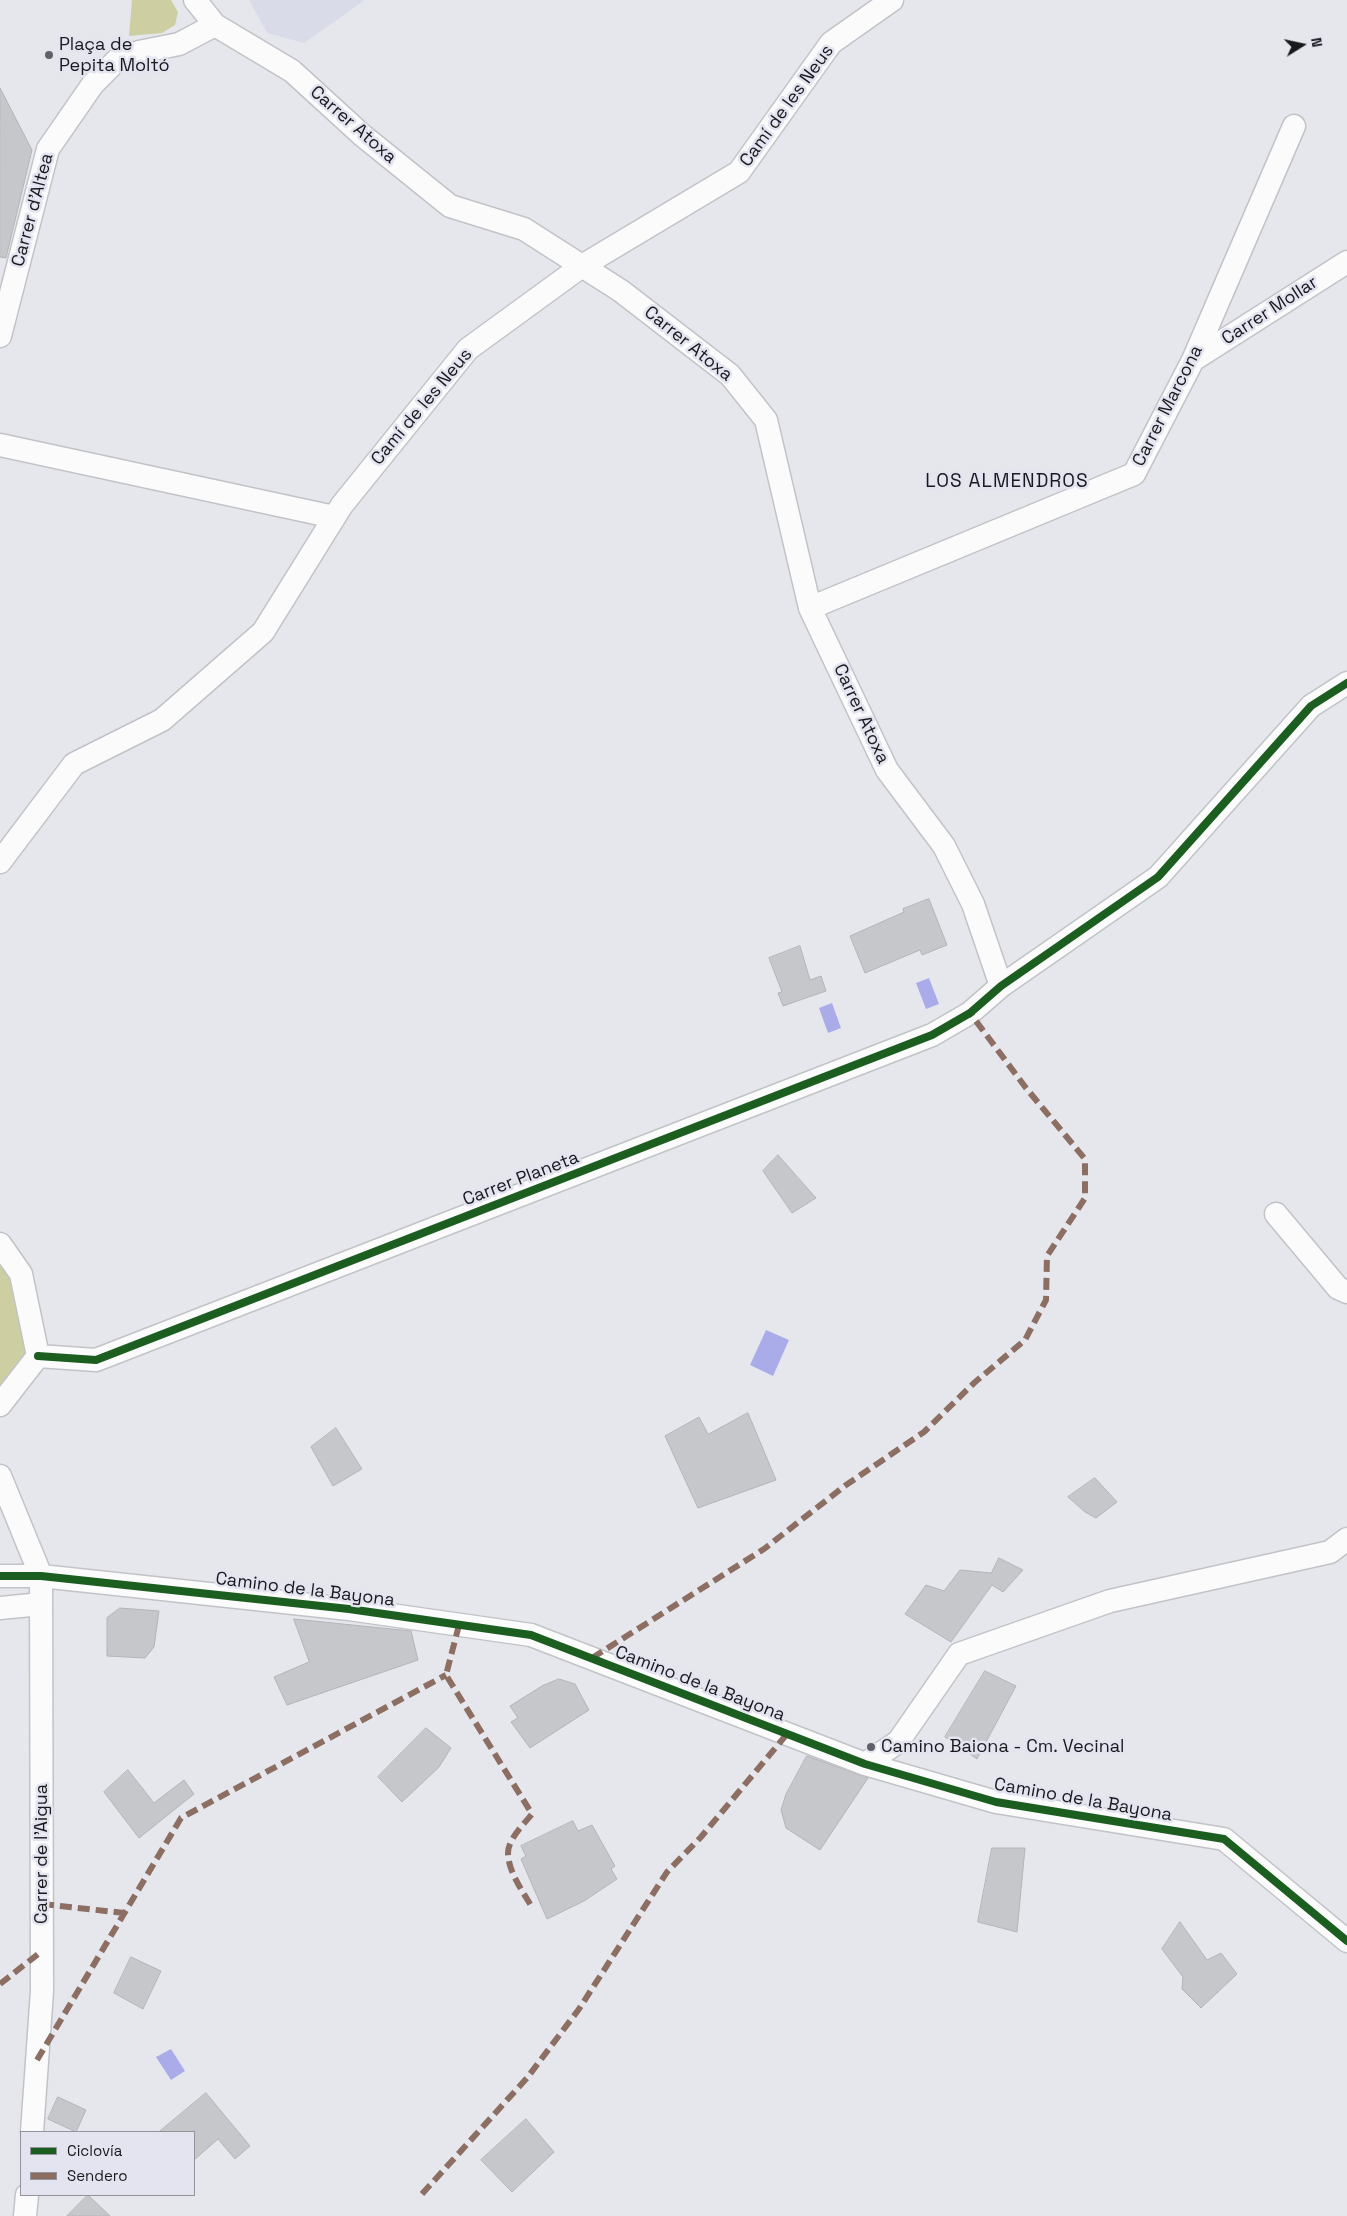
<!DOCTYPE html>
<meta charset="utf-8">
<style>
body{margin:0}
#map{position:relative;width:1347px;height:2216px;overflow:hidden;background:#e6e7ed;font-family:"Space Grotesk",sans-serif}
canvas{display:block}
.legend{position:absolute;left:20px;top:2131px;width:175px;height:65px;box-sizing:border-box;background:#e3e4f0;border:1px solid #92939c;margin:0;padding:6px 9px;list-style:none;font-size:15px;color:#18191d}
.legend li{display:flex;align-items:center;gap:10px;height:25px}
.legend b{width:25px;border:1px solid #92939c}
.north{position:absolute;left:1277px;top:20px;width:50px;height:50px;-webkit-text-stroke:4px #e3e4f0;paint-order:stroke;rotate:80deg;font-size:14px;font-weight:700;line-height:20px;text-align:center;color:#18191d}
.north::after{content:'';display:block;margin:auto;width:18px;height:22px;background:#18191d;clip-path:polygon(50% 0,100% 100%,50% 72%,0 100%)}
</style>
<div id="map">
<canvas width="1347" height="2216"></canvas>
<ul class="legend">
<li><b style="height:6px;background:#1b5e20"></b>Ciclovía</li>
<li><b style="height:6px;background:#8d6e63"></b>Sendero</li>
</ul>
<div class="north">N</div>
</div>
<script>
const context = document.querySelector('canvas').getContext('2d');
context.lineJoin = 'round';
function fill(path, color) { context.fillStyle = color; context.fill(path, 'evenodd'); }
function strokePath(path, color, width, dash) { context.strokeStyle = color; context.lineWidth = width; context.lineCap = dash ? 'butt' : 'round'; context.setLineDash(dash || []); context.stroke(path); }
function write(font, color, halo, rows, align = 'center') {
  context.font = font + ' "Space Grotesk",sans-serif'; context.lineWidth = 5; context.setLineDash([]); context.textBaseline = 'middle'; context.strokeStyle = halo; context.fillStyle = color; for (const [text, x, y, turn = 0] of rows) {
    context.save(); context.translate(x, y); context.rotate((+turn || 0) * Math.PI / 180); context.textAlign = isNaN(turn) ? turn : align; if (halo) context.strokeText(text, 0, 0); context.fillText(text, 0, 0); context.restore();
  }
}
const built = new Path2D(`
 M249,0H365L304,43L267,33Z`);
const green = new Path2D(`
 M132,0H171L178,12L175,25L162,33L129,36Z
 M0,1244L38,1356L0,1405Z`);
const water = new Path2D(`
 M929,978L939,1004L926,1009L916,983Z
 M832,1003L841,1028L828,1033L819,1008Z
 M766,1330L789,1340L773,1376L750,1365Z
 M171,2049L185,2071L171,2080L156,2057Z`);
const building = new Path2D(`
 M0,88L32,150L6,258L0,257Z
 M929,899L947,945L922,955L920,950L865,973L850,936L904,912L903,909Z
 M800,946L810,980L821,976L826,991L783,1006L778,993L782,992L769,958Z
 M778,1155L816,1198L792,1213L763,1171Z
 M748,1413L776,1480L698,1508L665,1436L699,1417L708,1434Z
 M336,1428L362,1469L333,1486L311,1447Z
 M1095,1478L1117,1502L1096,1518L1085,1512L1068,1497Z
 M999,1558L1023,1570L1003,1592L992,1585L951,1642L905,1614L926,1585L944,1591L960,1570L991,1573Z
 M120,1608L159,1611L154,1647L145,1658L107,1656V1618Z
 M294,1619L411,1631L418,1660L287,1705L274,1677L309,1662Z
 M985,1671L1016,1686L977,1759L945,1737Z
 M559,1679L575,1684L589,1710L530,1748L511,1722L518,1718L510,1706L542,1686Z
 M426,1728L451,1748L439,1767L402,1802L378,1777Z
 M807,1756L868,1778L820,1850L786,1828L781,1810L786,1794Z
 M128,1770L154,1803L184,1780L194,1794L139,1838L104,1792Z
 M573,1821L578,1831L592,1825L615,1866L611,1869L617,1879L584,1901L547,1919L521,1859L526,1856L521,1846Z
 M992,1848H1025L1017,1932L978,1922Z
 M1180,1922L1207,1960L1221,1953L1237,1974L1201,2008L1182,1989L1183,1977L1162,1949Z
 M131,1957L161,1971L143,2009L114,1993Z
 M206,2093L250,2146L235,2159L218,2139L194,2160V2132H159Z
 M58,2097L86,2110L76,2132L48,2119Z
 M526,2119L554,2152L512,2192L481,2160Z
 M88,2195L110,2216H67Z`);
const minor = new Path2D(`
 M195,0L215,25L292,71L362,135L450,206L524,229L621,291L730,375L766,420L810,608L887,770L944,846L973,904L1001,986
 M0,336L48,149L93,84L119,58L139,52L179,44L215,25
 M1193,360L1347,262
 M0,445L334,517
 M810,608L1134,474L1193,360L1294,126
 M0,862L74,764L162,720L263,632L342,505L468,349L582,266L739,172L831,43L892,0
 M1276,1214L1338,1288L1347,1292
 M0,1244L21,1274L38,1356L0,1405
 M38,1356L96,1360L932,1035L970,1013L1001,986L1158,877L1311,706L1347,683
 M0,1476L41,1576L42,1991L32,2132
 M0,1576H41L349,1609L531,1635L865,1764L996,1802L1224,1839L1347,1941
 M0,1608L41,1604
 M865,1764L898,1742L959,1654L1110,1601L1330,1552L1347,1539
 M25,2216L27,2195`);
const quiet = new Path2D(`
 M459,1625L446,1675L532,1814C524,1824 508,1839 508,1853C508,1872 524,1893 533,1909
 M592,1658L764,1549L846,1485L924,1432L974,1383L1025,1340L1046,1300L1047,1256L1085,1198V1159L1026,1088L970,1013
 M42,1904L124,1913
 M0,1984L42,1951
 M37,2060L181,1818L446,1675
 M422,2194L527,2078L579,2009L667,1872L701,1837L787,1734`);
const cycleway = new Path2D(`
 M38,1356L96,1360L932,1035L970,1013L1001,986L1158,877L1311,706L1347,683
 M0,1576H41L349,1609L531,1635L865,1764L996,1802L1224,1839L1347,1941`);
const markers = [
 [49,55,5,"#606166"],
 [871,1747,5,"#606166"]
];
const poiNames = [
 ["Plaça de",59,45],
 ["Pepita Moltó",59,66],
 ["Camino Baiona - Cm. Vecinal",881,1747]
];
const streetNames = [
 ["Camí de les Neus",787,106,-54],
 ["Carrer Atoxa",353,125,41],
 ["Carrer d'Altea",33,210,-75],
 ["Carrer Mollar",1270,311,-33],
 ["Carrer Atoxa",688,344,39],
 ["Carrer Marcona",1168,406,-63],
 ["Camí de les Neus",422,407,-50],
 ["Carrer Atoxa",861,714,65],
 ["Carrer Planeta",521,1179,-21],
 ["Camino de la Bayona",305,1590,7],
 ["Camino de la Bayona",700,1684,21],
 ["Camino de la Bayona",1083,1800,10],
 ["Carrer de l'Aigua",42,1854,-90]
];
const neighbourhoodNames = [
 ["LOS ALMENDROS",1007,482]
];
fill(built, '#d9dbe8');
fill(green, '#cdcfa2');
fill(water, '#aaacea');
fill(building, '#c6c7cb');
strokePath(building, '#b3b4b9', 1);
strokePath(minor, '#c2c3c7', 25);
strokePath(minor, '#fbfbfc', 22);
strokePath(quiet, '#8d6e63', 6, [12, 6]);
strokePath(cycleway, '#1b5e20', 8);
for (const [x, y, r, color] of markers) { const dot = new Path2D(); dot.arc(x, y, r, 0, 2 * Math.PI); context.fillStyle = color; context.fill(dot); strokePath(dot, '#e3e4f0', 2); }
write('18px', '#18191d', '#e3e4f0', poiNames, 'left');
write('18px', '#18191d', '#e3e4f0', streetNames);
context.letterSpacing = '1px';
write('19px', '#18191d', '#e3e4f0', neighbourhoodNames);
context.letterSpacing = '0px';
</script>
